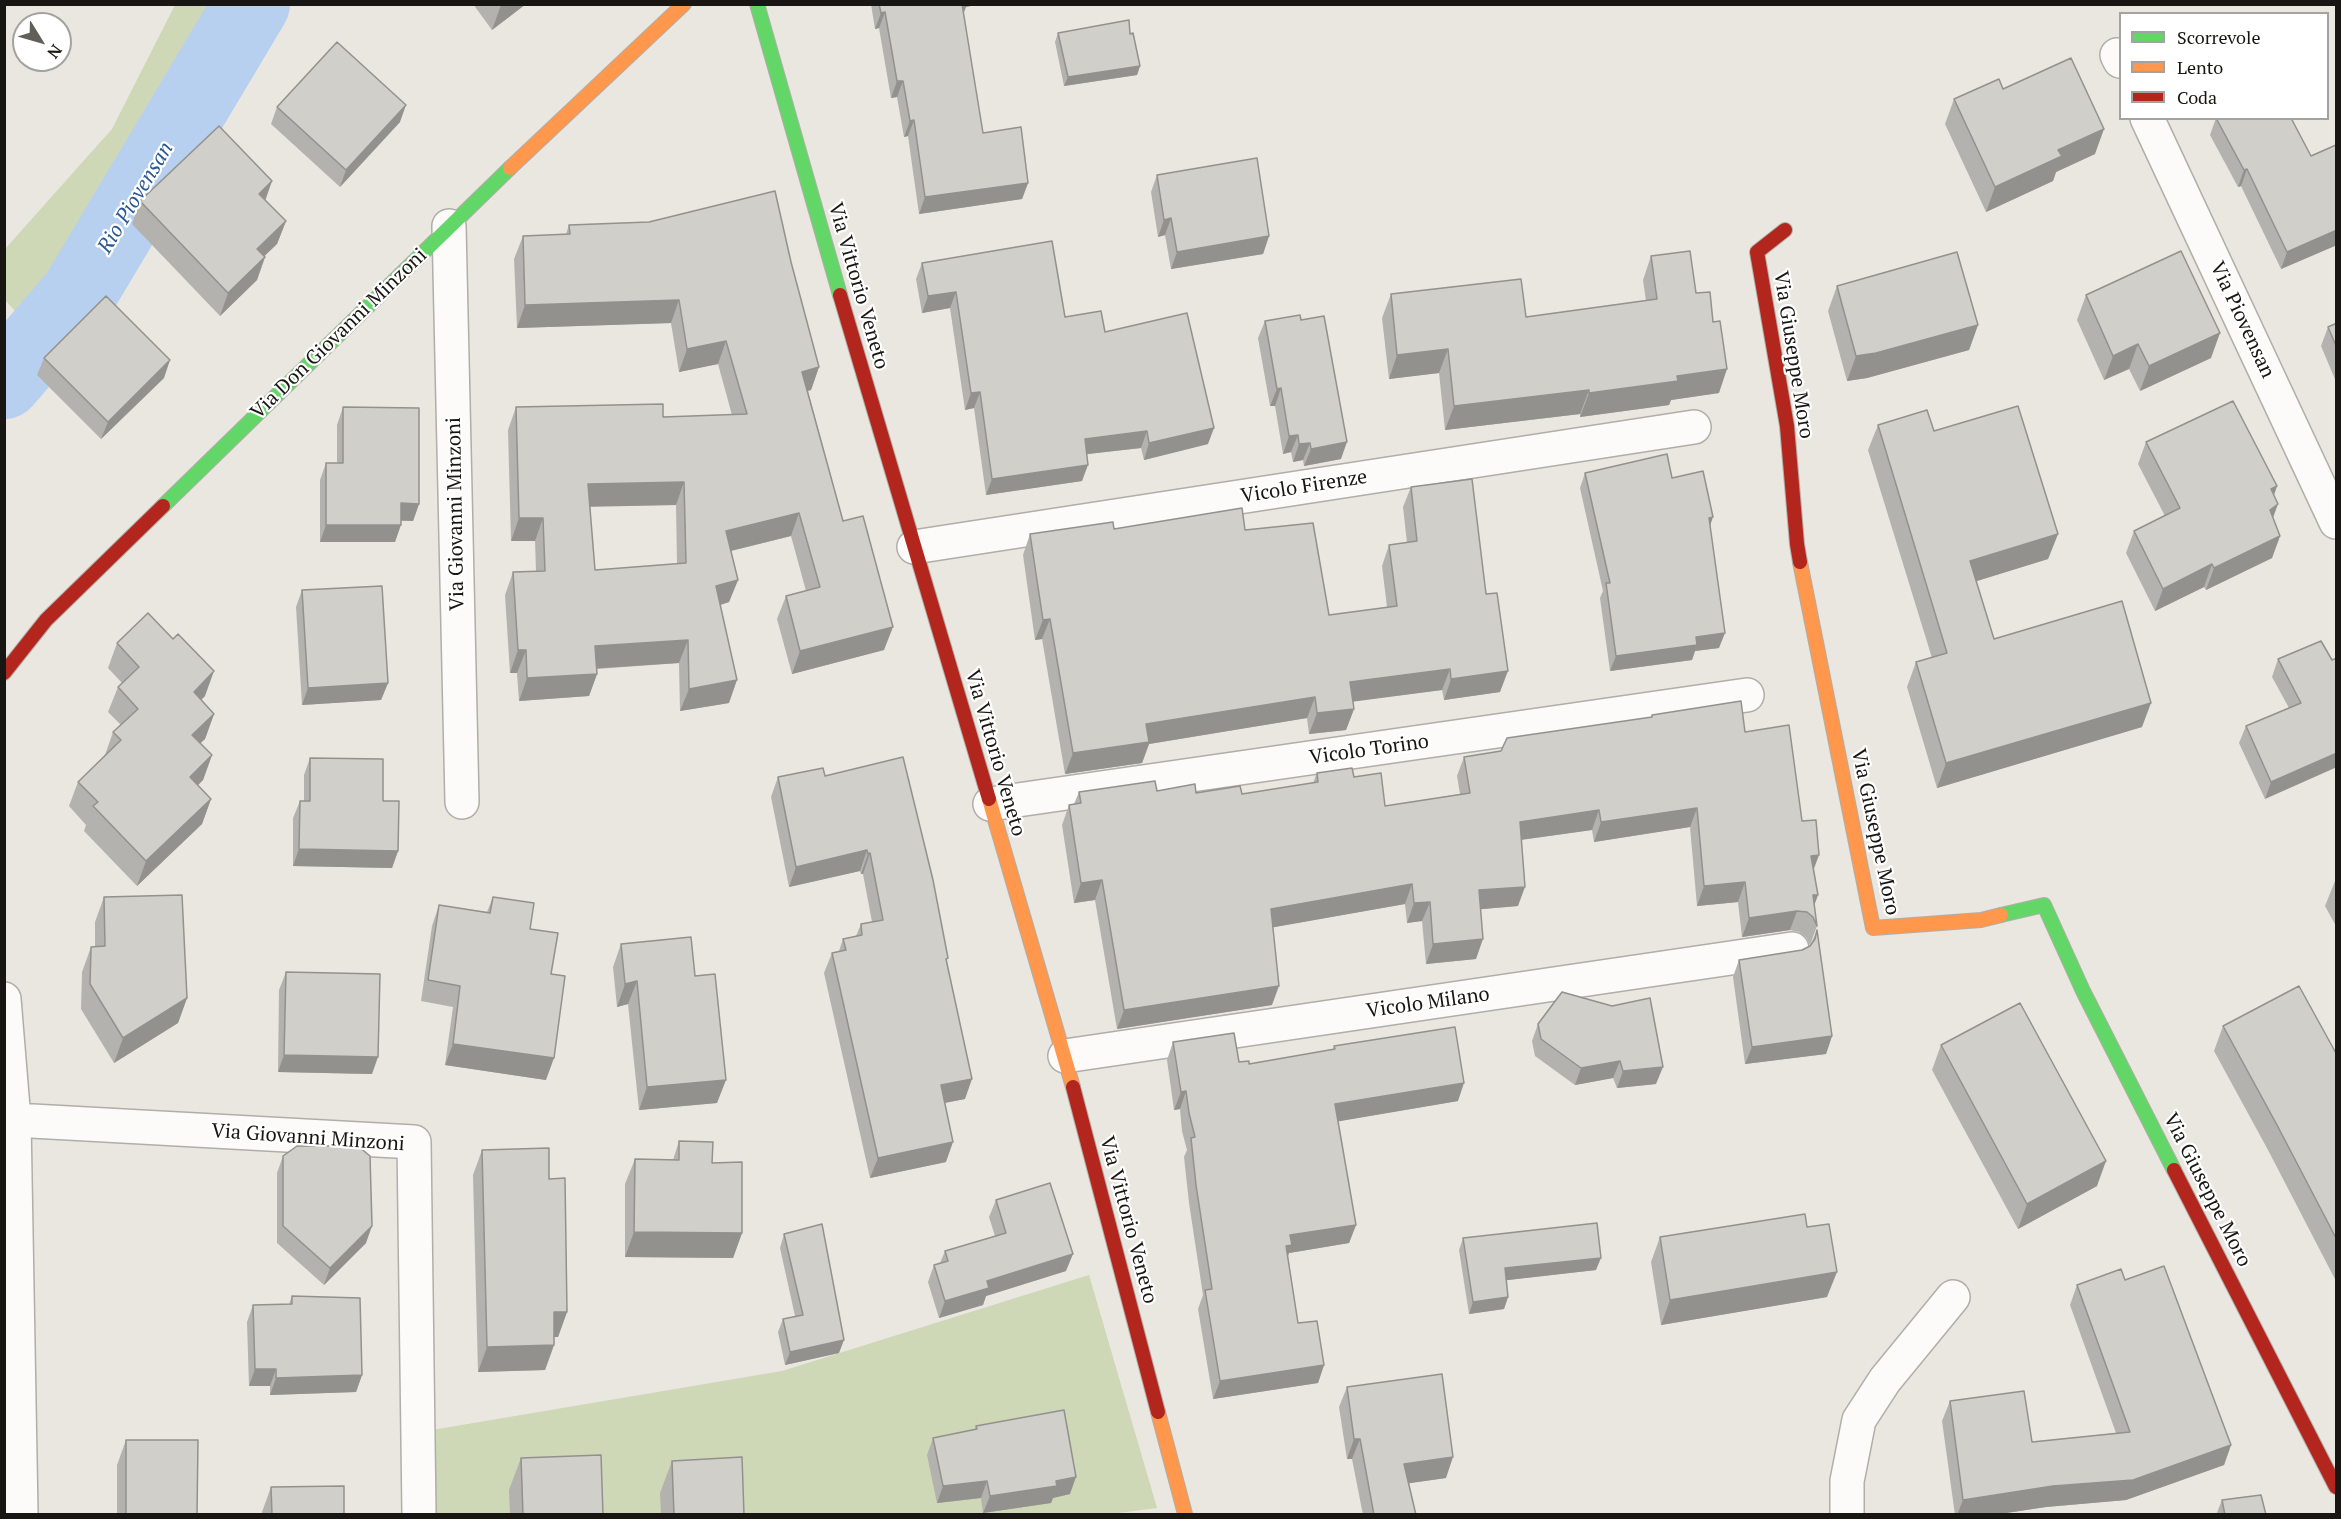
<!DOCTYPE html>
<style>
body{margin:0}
#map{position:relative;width:2341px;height:1519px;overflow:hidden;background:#e9e7e0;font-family:"PT Serif",serif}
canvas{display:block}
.frame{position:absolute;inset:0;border:6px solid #181612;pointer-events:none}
.legend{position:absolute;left:2119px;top:12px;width:210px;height:108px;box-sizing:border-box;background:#fff;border:2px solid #a3a2a0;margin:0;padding:8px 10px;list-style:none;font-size:18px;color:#181612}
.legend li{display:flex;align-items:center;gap:12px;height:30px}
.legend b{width:30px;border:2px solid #a3a2a0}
.north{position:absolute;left:12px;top:12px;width:60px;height:60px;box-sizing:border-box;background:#fff;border:2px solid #a3a2a0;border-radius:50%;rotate:127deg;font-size:16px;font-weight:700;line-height:24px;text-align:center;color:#181612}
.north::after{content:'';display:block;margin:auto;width:21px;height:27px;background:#615f5a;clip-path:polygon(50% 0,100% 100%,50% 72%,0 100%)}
</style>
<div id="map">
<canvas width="2341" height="1519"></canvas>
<div class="frame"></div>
<ul class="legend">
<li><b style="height:8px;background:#63d668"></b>Scorrevole</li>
<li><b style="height:8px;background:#ff974d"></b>Lento</li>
<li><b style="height:8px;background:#b3261e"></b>Coda</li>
</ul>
<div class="north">N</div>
</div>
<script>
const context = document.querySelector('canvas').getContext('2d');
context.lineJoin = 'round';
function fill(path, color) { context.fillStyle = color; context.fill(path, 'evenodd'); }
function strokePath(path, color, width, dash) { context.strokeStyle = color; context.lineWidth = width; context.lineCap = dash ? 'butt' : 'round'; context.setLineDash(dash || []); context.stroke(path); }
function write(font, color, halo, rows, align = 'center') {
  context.font = font + ' "PT Serif",serif'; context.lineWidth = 4.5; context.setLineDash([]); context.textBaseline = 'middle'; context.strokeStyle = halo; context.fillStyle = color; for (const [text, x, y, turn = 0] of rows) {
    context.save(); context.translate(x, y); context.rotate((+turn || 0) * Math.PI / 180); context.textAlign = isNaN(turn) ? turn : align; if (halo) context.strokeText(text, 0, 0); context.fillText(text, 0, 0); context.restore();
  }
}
const green = new Path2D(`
 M175,5H289L115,297L77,350L20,410L5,420V322L15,311L5,300V249L112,129Z
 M1089,1275L1157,1508L1110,1514H433L426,1431L782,1371Z`);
const river = new Path2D(`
 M4,381L78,295L252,4`);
const street = new Path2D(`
 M2117,55L2120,61
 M2147,118L2336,522
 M449,226L462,802
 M914,547L1694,427
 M990,804L1747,695
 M4,999L14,1120L21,1514
 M1065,1056L1792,949
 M14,1120L414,1142L419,1514
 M1847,1514V1481L1859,1420L1885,1380L1953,1297`);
const fast = new Path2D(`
 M757,4L840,295
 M163,506L510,168
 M2001,915L2044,905L2083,991L2174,1170`);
const slow = new Path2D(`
 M510,168L684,4
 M1800,562L1873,928L1981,920L2001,915
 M989,799L1073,1087
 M1158,1412L1185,1514`);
const jam = new Path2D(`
 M1785,230L1757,252L1787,426L1797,544L1800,562
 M840,295L989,799
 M4,673L46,620L163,506
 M1073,1087L1158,1412
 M2174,1170L2336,1487`);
const wall = new Path2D(`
 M473,4H526L492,30Z
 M871,4H980L966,7L963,13L983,133L1028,183L1022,199L919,214L908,136L904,137L897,97L891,98L879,28L875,29Z
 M1058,33L1130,34L1140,66L1137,75L1064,86L1055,42Z
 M1954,99L2095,154L2056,172L2053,181L1986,212L1945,124Z
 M277,107L400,122L340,187L271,124Z
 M2216,118L2311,156L2337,147V245L2281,269L2241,186L2238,187L2210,135Z
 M1157,175L1269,236L1263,254L1171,269L1165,235L1158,237L1151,192Z
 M265,200L286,221L277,244L264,256L265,257L257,280L220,316L132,224L140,201Z
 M569,225L791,262L819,367L811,390L808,391L843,521L884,650L792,674L777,619L786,596L806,591L791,536L731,551L738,580L729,602L720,605L729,703L680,711L679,663L597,669V674L589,696L519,701L517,673H510L505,595L513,572L536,571L535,541H511L508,430L516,407L663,417L732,415L718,364L679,372L671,323L517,328L514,259L523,236L566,234ZM676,505L677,564L595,570L590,506Z
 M1651,256L1696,293L1719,393L1671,400L1669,405L1580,417V414L1445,430L1439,373L1389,379L1382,318L1391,294L1526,317L1646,301L1643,280Z
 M922,263L1105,332L1208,444L1144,460L1141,448L1087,454L1082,481L986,495L974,408L965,410L950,308L922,313L916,279Z
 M1837,286L1978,325L1969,350L1867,378L1847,381L1828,311Z
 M2086,295L2211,358L2140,391L2129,369L2104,380L2077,320Z
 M1301,320L1341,459L1304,466L1303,460L1293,462L1291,452L1283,454L1275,406H1270L1258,338L1265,321Z
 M2337,323V384L2321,346L2328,327Z
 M44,358L164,378L101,439L37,375Z
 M343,407L419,504L413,521H401L395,542H320V480L326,463H337V425Z
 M1878,425L1934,431L2058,534L2048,559L1976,581L1994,639L2142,727L1937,788L1907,687L1916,662L1932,658L1868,450Z
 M2146,442L2277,486L2274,495L2273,518L2280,536L2272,558L2206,590L2204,587L2155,611L2126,553L2134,531L2165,516L2138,464Z
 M1585,473L1672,478L1710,525L1719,648L1695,651L1692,660L1610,671L1600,598L1603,591L1580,488Z
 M1411,487L1486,594L1500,692L1444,700L1442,690L1353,701L1354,709L1346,730L1309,734L1307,718L1149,744L1142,763L1065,774L1042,639L1035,640L1023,555L1030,534L1114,529L1245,530L1329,615L1387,607L1382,566L1389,545L1407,543L1403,507Z
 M302,590L388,683L381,700L302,705L296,607Z
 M117,643L205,696L201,700L214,714L205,739L200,743L212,755L203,780L198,785L211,799L202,824L137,886L84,831L86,825L69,806L78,782L105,755L113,732L121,725L108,712L118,687L122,683L108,668Z
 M2278,659L2332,660L2265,799L2239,743L2246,726L2289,708L2272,677Z
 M1652,715L1745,732L1802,821L1819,855L1814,869L1818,895L1814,905L1817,926L1810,945L1806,937L1799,932L1790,930L1742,937L1738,902L1697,906L1690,827L1594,842L1592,830L1521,840L1518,906L1481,909L1476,959L1426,964L1422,921L1407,923L1405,904L1273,927L1272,1005L1117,1029L1095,900L1074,903L1062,825L1069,805L1074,804L1079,792L1157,791L1242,794L1313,783L1317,773L1354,777L1385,806L1460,794L1457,776L1464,757L1501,751L1651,717Z
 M310,758L383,801L398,851L392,868L293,866V818L300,801H304V775Z
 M825,776L947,962L965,1099L945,1103L946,1162L870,1178L824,973L832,953L839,951L843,939L856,936L861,924L872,922L863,874H861L860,871L789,887L771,797L778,777Z
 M2336,880L2337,928L2325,906L2335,881Z
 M104,897L187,998L178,1023L114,1063L81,1009L82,972L91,947H95V922Z
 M493,897L530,929L551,974L546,1080L445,1065L453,1007L421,1001L432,926L439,905L487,912Z
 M1817,930L1832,1036L1826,1054L1745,1064L1733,977L1739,960L1802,950L1810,946Z
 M621,944L717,1103L639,1110L628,1004L617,1007L613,967Z
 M286,972L372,1074L278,1072L279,990Z
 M1562,992L1656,1084L1617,1088L1613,1078L1575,1085L1535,1056L1532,1041L1538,1024Z
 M2223,1026L2337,1055V1283L2268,1150L2214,1051Z
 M1173,1042L1239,1062L1249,1064L1333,1050L1334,1046L1458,1101L1338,1121L1356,1225L1349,1243L1289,1253L1288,1256L1298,1323L1324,1365L1318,1383L1213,1399L1198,1309L1203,1295L1189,1203L1184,1157L1187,1150L1182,1131L1180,1109L1174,1110L1167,1060Z
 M1941,1045L2097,1186L2018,1229L1932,1070Z
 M679,1141L712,1163L742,1233L733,1258L625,1257V1184L635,1159L673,1160Z
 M482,1150L549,1179L567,1312L558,1337H554V1345L545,1370L478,1372L473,1175Z
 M283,1156L366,1243L324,1285L277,1243V1173Z
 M996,1200L1066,1271L986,1296L983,1305L939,1318L928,1282L934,1265L940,1263L945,1251L995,1236L989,1217Z
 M1807,1227L1827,1297L1661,1325L1651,1262L1660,1237Z
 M784,1234L839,1353L785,1365L778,1332L783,1319L795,1316L780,1248Z
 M1463,1238L1596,1270L1506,1280L1508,1297L1504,1309L1469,1314L1459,1250Z
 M2125,1280L2231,1445L2224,1465L2126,1500L2046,1507L1993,1515H1955L1942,1421L1950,1401L2032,1442L2116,1433L2070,1305L2077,1285Z
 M292,1296L362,1375L356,1392L270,1395V1386H249L247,1322L253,1305L289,1304Z
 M1347,1387L1446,1478L1409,1483L1416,1515H1363L1352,1459H1347L1339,1407Z
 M976,1426L1070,1494L1053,1498L1051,1503L983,1513L981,1498L937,1503L927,1455L933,1438L975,1429Z
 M126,1440L197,1515H117V1465Z
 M521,1458L603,1515H510L509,1490Z
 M672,1461L744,1515H661L660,1493Z
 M271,1487L344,1515H262V1512Z
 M2222,1500L2266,1515H2216Z`);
const shadedWall = new Path2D(`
 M502,4H526L492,30L501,5Z
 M959,4H980L966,7L963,15Z
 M885,12L879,28L875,29L881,13Z
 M1140,66L1137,75L1064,86L1068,77Z
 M897,81H903L897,97L891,98Z
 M406,105L400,122L340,187L346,170Z
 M914,120L908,136L904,137L910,121Z
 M2104,129L2095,154L2056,172L2053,181L1986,212L1995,187L2058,150Z
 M2247,169L2241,186L2238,187L2244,170Z
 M272,181L264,204L259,194Z
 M1028,183L1022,199L919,214L925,197Z
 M1171,218L1165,235L1158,237L1164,220Z
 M286,221L277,244L249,271L257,249Z
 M2337,230V245L2281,269L2287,252Z
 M1269,236L1263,254L1171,269L1177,252Z
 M265,257L257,280L220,316L228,293Z
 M956,292L950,308L922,313L928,296Z
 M679,300L671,323L517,328L525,305Z
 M1978,325L1969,350L1867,378L1847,381L1856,356Z
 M2220,333L2211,358L2140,391L2149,366Z
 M726,341L718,364L679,372L687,349Z
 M2138,344L2129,369L2104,380L2113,356Z
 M1448,349L1439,373L1389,379L1397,355Z
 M170,360L164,378L101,439L108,422Z
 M819,367L811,390L794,394L802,372Z
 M1727,369L1719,393L1671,400L1669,405L1580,417L1589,393L1677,376Z
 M1281,388L1275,406H1270L1277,389Z
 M1589,390L1580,414L1445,430L1454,406Z
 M980,392L974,408L965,410L971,393Z
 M1214,428L1208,444L1144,460L1149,443Z
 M1147,431L1141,448L1079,455L1085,439Z
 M1298,435L1291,452L1283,454L1289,436Z
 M1347,442L1341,459L1304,466L1311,449Z
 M1310,443L1303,460L1293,462L1299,444Z
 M1088,465L1082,481L986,495L992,479Z
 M684,482L676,505L580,507L588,484Z
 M2277,486L2269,509L2271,489Z
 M401,503L419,504L413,521L395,520Z
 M2278,504L2270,526V510Z
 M799,513L791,536L718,554L726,531Z
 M1713,517L1708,532L1709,518Z
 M519,518H543L535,541H511Z
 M326,525H401L395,542H320Z
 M2058,534L2048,559L1961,586L1970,561Z
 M2280,536L2272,558L2206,590L2214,568Z
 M2212,564L2204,587L2155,611L2163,589Z
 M738,580L729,602L708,609L716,586Z
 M1050,619L1042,639L1035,640L1043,620Z
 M893,627L884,650L792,674L800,651Z
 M1725,633L1719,648L1695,651L1692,660L1610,671L1616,656L1696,637Z
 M688,640L679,663L587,669L595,646Z
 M518,650H526L517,673H510Z
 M1450,669L1442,690L1343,703L1350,682Z
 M214,671L205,696L184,717L194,692Z
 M1508,671L1500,692L1444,700L1451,679Z
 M597,674L589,696L519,701L527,678Z
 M737,680L729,703L680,711L689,689Z
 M388,683L381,700L302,705L308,688Z
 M1315,697L1307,718L1149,744L1142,763L1065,774L1073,753L1146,724Z
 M2151,703L2142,727L1937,788L1946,763Z
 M1354,709L1346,730L1309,734L1317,713Z
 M214,714L205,739L183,760L192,735Z
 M2337,753V767L2265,799L2271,782Z
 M212,755L203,780L181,802L190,777Z
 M211,799L202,824L137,886L146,861Z
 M1697,808L1690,827L1594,842L1601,822Z
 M1599,810L1592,830L1512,841L1520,822Z
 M299,849L398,851L392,868L293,866Z
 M867,850L860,871L789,887L796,867Z
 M870,853L863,874H861L868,854Z
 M1819,855L1811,875V856Z
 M1102,880L1095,900L1074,903L1081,883Z
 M1745,882L1738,902L1697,906L1704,886Z
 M1412,884L1405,904L1264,929L1271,909Z
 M1525,887L1518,906L1472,910L1479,890Z
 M1813,895H1818L1811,914Z
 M1430,902L1422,921L1407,923L1414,903Z
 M1797,911L1790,930L1742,937L1749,918Z
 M1483,939L1476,959L1426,964L1433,944Z
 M637,981L628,1004L617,1007L625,984Z
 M1279,986L1272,1005L1117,1029L1124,1010Z
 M187,998L178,1023L114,1063L123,1038Z
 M1832,1036L1826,1054L1745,1064L1752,1047Z
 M453,1044L554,1058L546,1080L445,1065Z
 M284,1055L378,1057L372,1074L278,1072Z
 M1620,1061L1613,1078L1575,1085L1581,1068Z
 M1663,1067L1656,1084L1617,1088L1623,1071Z
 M972,1079L965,1099L933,1105L941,1085Z
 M726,1080L717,1103L639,1110L647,1087Z
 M1464,1083L1458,1101L1329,1123L1335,1104Z
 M1186,1091L1180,1109L1174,1110L1181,1092Z
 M953,1142L946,1162L870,1178L878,1158Z
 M2106,1161L2097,1186L2018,1229L2027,1204Z
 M1356,1225L1349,1243L1289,1253L1285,1264L1280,1265L1290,1235Z
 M372,1226L366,1243L324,1285L330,1268Z
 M634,1232L742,1233L733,1258L625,1257Z
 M1073,1254L1066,1271L986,1296L983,1305L939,1318L945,1301L987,1281Z
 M1601,1258L1596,1270L1500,1281L1505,1268Z
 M1837,1272L1827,1297L1661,1325L1670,1300Z
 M1508,1297L1504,1309L1469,1314L1473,1302Z
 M554,1312H567L558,1337H545Z
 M844,1340L839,1353L785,1365L790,1352Z
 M554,1345L545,1370L478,1372L487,1347Z
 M1324,1365L1318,1383L1213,1399L1220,1381Z
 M255,1369H276L270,1386H249Z
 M362,1375L356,1392L270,1395L276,1378Z
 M1354,1439H1360L1352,1459H1347Z
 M2231,1445L2224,1465L2126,1500L2046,1507L1993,1515H1957L1963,1500Z
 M1453,1457L1446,1478L1397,1485L1404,1464Z
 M1076,1477L1070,1494L1053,1498L1051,1503L983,1513L990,1496Z
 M987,1481L981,1498L937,1503L943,1486Z`);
const building = new Path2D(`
 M879,4H962L983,133L1021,127L1028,183L925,197L914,120L910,121L903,81H897L885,12L881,13Z
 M1129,20L1130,34L1133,33L1140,66L1068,77L1058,33Z
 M337,42L406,105L346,170L277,107Z
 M2071,58L2104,129L2058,150L2062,156L1995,187L1954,99L1999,79L2003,89Z
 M2216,118H2291L2311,156L2336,145L2337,147V230L2287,252L2247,169L2244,170Z
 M219,126L272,181L259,194L286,221L257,249L265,257L228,293L140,201Z
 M1257,158L1269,236L1177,252L1171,218L1164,220L1157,175Z
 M775,191L791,262L819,367L802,372L843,521L863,516L893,627L800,651L786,596L820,587L799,513L726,531L738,580L716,586L737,680L689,689L688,640L595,646L597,674L527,678L526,650H518L513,572L545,571L543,518H519L516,407L663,404V417L747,414L726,341L687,349L679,300L525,305L523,236L570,234L569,225L649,222ZM684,482L686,563L595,570L588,484Z
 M1052,241L1065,317L1101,311L1105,332L1187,313L1214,428L1149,443L1147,431L1085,439L1088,465L992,479L980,392L971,393L956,292L928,296L922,263Z
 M1690,251L1696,293L1710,292L1713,322L1720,321L1727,369L1677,376L1678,381L1589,393V390L1454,406L1448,349L1397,355L1391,294L1521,279L1526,317L1657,299L1651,256Z
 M2181,251L2220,333L2149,366L2138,344L2113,356L2086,295Z
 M1957,252L1978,325L1876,353L1856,356L1837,286Z
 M106,296L170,360L108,422L44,358Z
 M1300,315L1301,320L1324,316L1347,442L1311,449L1310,443L1299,444L1298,435L1289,436L1281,388L1277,389L1265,321Z
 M2337,323V348L2328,327Z
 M2233,401L2277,486L2271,489L2278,504L2270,510L2280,536L2214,568L2212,564L2163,589L2134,531L2180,508L2146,442Z
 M2018,406L2058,534L1970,561L1994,639L2122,601L2151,703L1946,763L1916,662L1947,653L1878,425L1927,410L1934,431Z
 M343,407L419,408V504L401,503V525H326V463H343Z
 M1667,454L1672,478L1703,471L1713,517L1709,518L1725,633L1696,637L1697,645L1616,656L1606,583H1610L1585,473Z
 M1472,479L1486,594L1497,593L1508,671L1451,679L1450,669L1350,682L1354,709L1317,713L1315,697L1146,724L1149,742L1073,753L1050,619L1043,620L1030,534L1113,522L1114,529L1242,508L1245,530L1313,523L1329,615L1397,606L1389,545L1417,541L1411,487Z
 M382,586L388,683L308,688L302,590Z
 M148,613L173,639L178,634L214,671L194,692L214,714L192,735L212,755L190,777L211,799L146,861L93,806L98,802L78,782L121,740L113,732L138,709L118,687L139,667L117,643Z
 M2321,641L2332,660L2337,658V753L2271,782L2246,726L2301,703L2278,659Z
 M1741,701L1745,732L1789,725L1802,821L1816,820L1819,855L1811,856L1818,895H1813L1817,926L1813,917L1807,912L1797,911L1749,918L1745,882L1704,886L1697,808L1601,822L1599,810L1520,822L1525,887L1479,890L1483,939L1433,944L1430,902L1414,903L1412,884L1271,909L1279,986L1124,1010L1102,880L1081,883L1069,805L1081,803L1079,792L1155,781L1157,791L1195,784L1196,793L1240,786L1242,794L1318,782L1317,773L1352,768L1354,777L1381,773L1385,806L1470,793L1464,757L1501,751L1507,738L1652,717V715Z
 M903,757L933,880L948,958L946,959L972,1079L941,1085L953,1142L878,1158L832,953L846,950L843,939L862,935L861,924L883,920L870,853L868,854L867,850L796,867L778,777L823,768L825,776Z
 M310,758L383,759V801H399L398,851L299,849L300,801H310Z
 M182,895L187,998L123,1038L90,984L91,947L105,946L104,897Z
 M493,897L534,903L530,929L558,933L551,974L565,976L554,1058L453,1044L460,986L428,980L439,905L490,913Z
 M1817,930L1832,1036L1752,1047L1739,960L1802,950L1810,946L1815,939Z
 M691,937L695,976L715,974L726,1080L647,1087L637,981L625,984L621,944Z
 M286,972L380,974L378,1057L284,1055Z
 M2299,986L2337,1055V1240L2277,1125L2223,1026Z
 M1562,992L1612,1006L1650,998L1663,1067L1623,1071L1620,1061L1581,1068L1541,1039L1538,1024Z
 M2020,1003L2106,1161L2027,1204L1941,1045Z
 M1455,1027L1464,1083L1335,1104L1356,1225L1290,1235L1292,1245L1286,1246L1298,1323L1317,1321L1324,1365L1220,1381L1205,1290L1212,1289L1196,1185L1191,1138L1195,1137L1189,1113L1186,1091L1181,1092L1173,1042L1234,1033L1239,1062L1249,1061V1064L1335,1049L1334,1046Z
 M679,1141L713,1142L712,1163L742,1162V1233L634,1232L635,1159L679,1160Z
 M297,1146H358L370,1156L372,1226L330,1268L283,1226V1156Z
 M549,1148V1179L565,1178L567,1312H554V1345L487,1347L482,1150Z
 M1050,1183L1073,1254L987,1281L989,1288L945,1301L934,1265L948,1261L945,1251L1006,1233L996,1200Z
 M1805,1214L1807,1227L1829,1224L1837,1272L1670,1300L1660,1237Z
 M1597,1223L1601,1258L1505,1268L1508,1297L1473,1302L1463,1238Z
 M822,1224L844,1340L790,1352L783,1319L803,1315L784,1234Z
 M2164,1266L2231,1445L2133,1480L2053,1486L1963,1500L1950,1401L2024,1391L2032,1442L2130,1432L2077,1285L2121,1269L2125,1280Z
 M292,1296L360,1298L362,1375L276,1378V1369H255L253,1305L292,1304Z
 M1442,1374L1453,1457L1404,1464L1416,1515H1374L1360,1439H1354L1347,1387Z
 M1064,1410L1076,1477L1056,1481L1057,1486L990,1496L987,1481L943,1486L933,1438L977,1429L976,1426Z
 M126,1440H198L197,1515H126Z
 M601,1455L603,1515H523L521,1458Z
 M742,1457L744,1515H674L672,1461Z
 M344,1486V1515H272L271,1487Z
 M2261,1495L2266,1515H2225L2222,1500Z`);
const streetNames = [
 ["Via Vittorio Veneto",858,286,74],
 ["Via Piovensan",2242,320,65],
 ["Via Don Giovanni Minzoni",339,334,-44],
 ["Via Giuseppe Moro",1793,355,81],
 ["Vicolo Firenze",1304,487,-9],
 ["Via Giovanni Minzoni",456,514,-91],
 ["Vicolo Torino",1369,750,-8],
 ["Via Vittorio Veneto",995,753,74],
 ["Via Giuseppe Moro",1875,832,78],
 ["Vicolo Milano",1428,1003,-8],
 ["Via Giovanni Minzoni",308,1138,4],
 ["Via Giuseppe Moro",2207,1190,63],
 ["Via Vittorio Veneto",1128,1220,75]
];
const waterNames = [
 ["Rio Piovensan",136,198,-59]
];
fill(green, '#ced7b6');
strokePath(river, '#b7d0ef', 76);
strokePath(street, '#b0aea8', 36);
strokePath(fast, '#b0aea8', 16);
strokePath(slow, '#b0aea8', 16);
strokePath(jam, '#b0aea8', 16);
strokePath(street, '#fcfbfa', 33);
strokePath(fast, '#63d668', 14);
strokePath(slow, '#ff974d', 14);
strokePath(jam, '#b3261e', 14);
fill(wall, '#b4b2ae');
fill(shadedWall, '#92918d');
fill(building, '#d1cfca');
strokePath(building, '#92918d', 1.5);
write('20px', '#181612', '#fff', streetNames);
write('italic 21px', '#295792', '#fff', waterNames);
</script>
